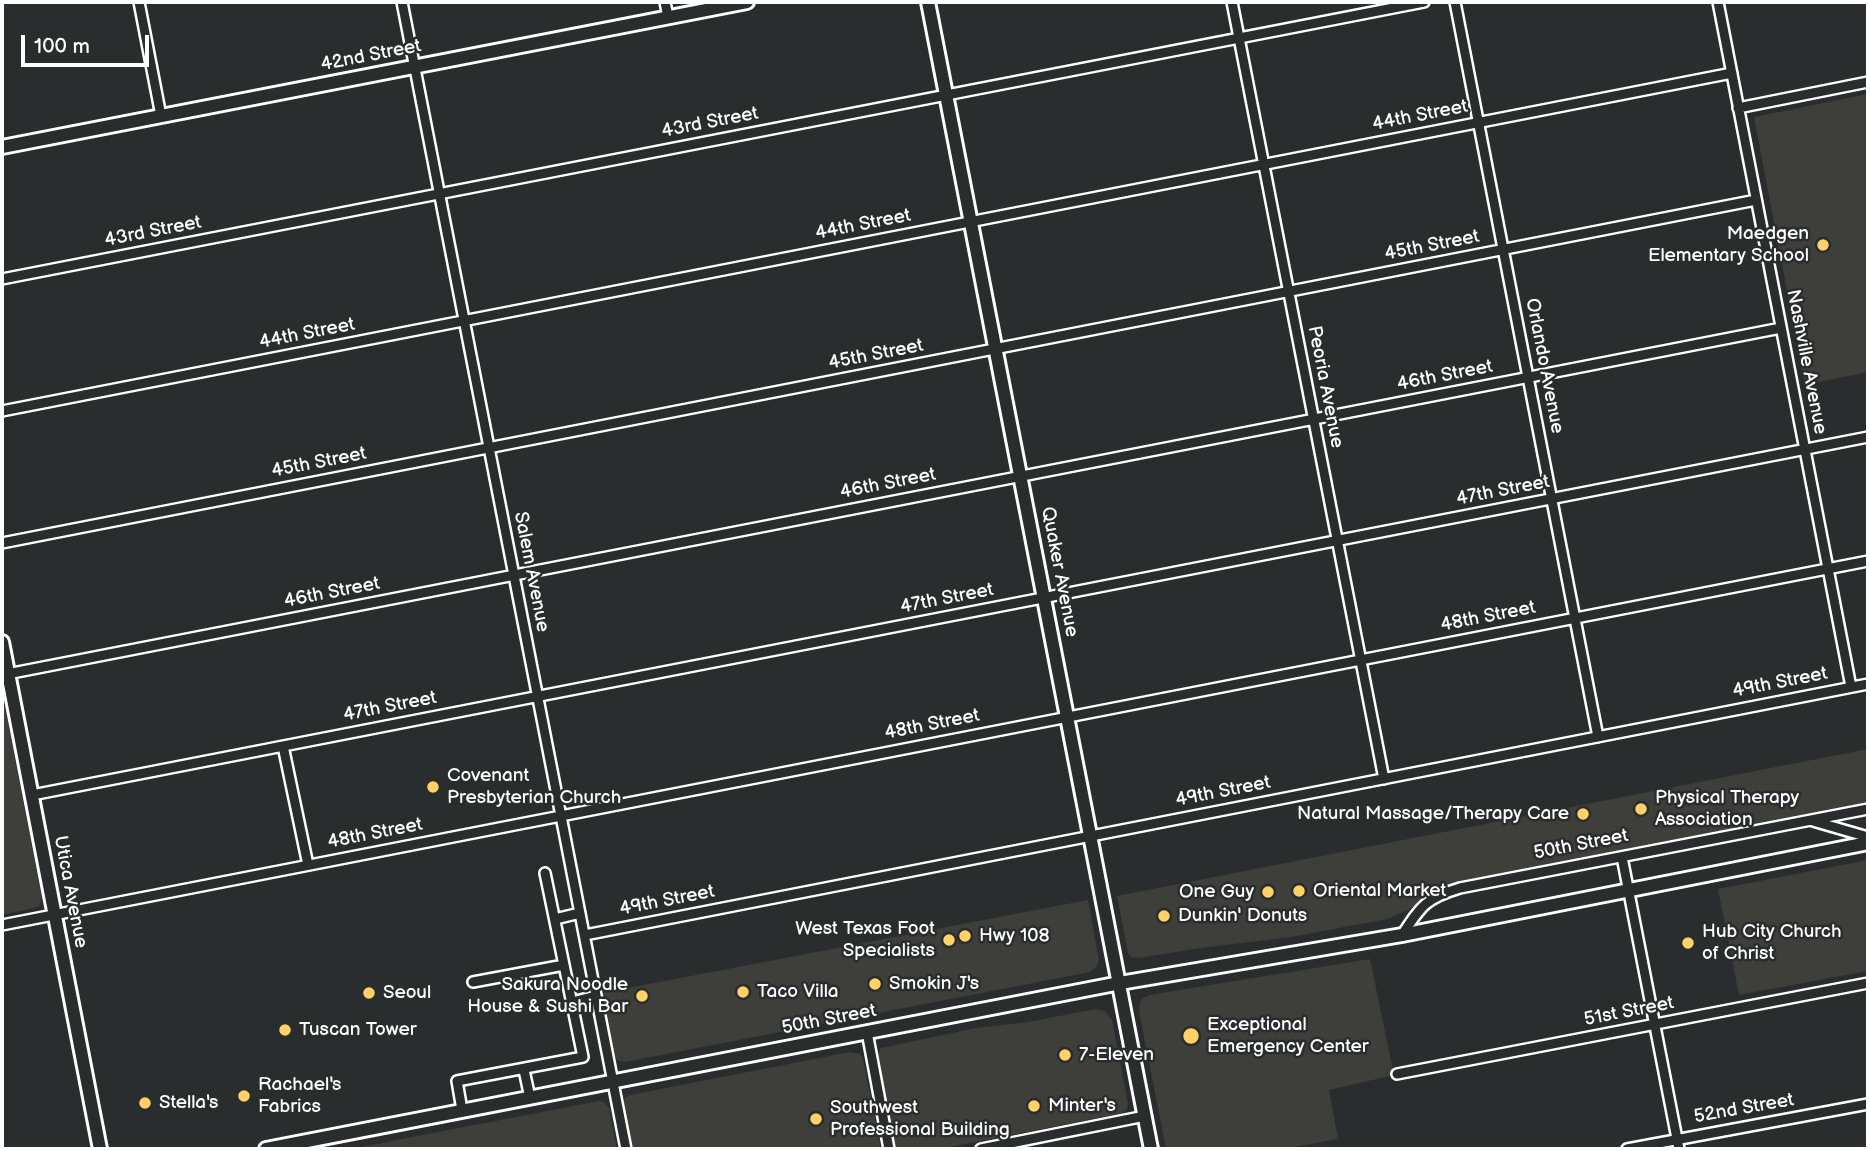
<!DOCTYPE html>
<style>
body{margin:0}
#map{position:relative;width:1870px;height:1151px;overflow:hidden;background:#2a2d2e;font-family:"Balsamiq Sans",sans-serif}
canvas{display:block}
.frame{position:absolute;inset:0;border:4px solid #fff;pointer-events:none}
.scale{position:absolute;left:21px;top:35px;width:128px;height:32px;box-sizing:border-box;border:4px solid #fff;border-top:0;padding-left:9px;font-size:21px;line-height:24px;white-space:nowrap;color:#fff;-webkit-text-stroke:5px #2a2d2e;paint-order:stroke}
</style>
<div id="map">
<canvas width="1870" height="1151"></canvas>
<div class="frame"></div>
<div class="scale">100 m</div>
</div>
<script>
const context = document.querySelector('canvas').getContext('2d');
context.lineJoin = 'round';
function fill(path, color) { context.fillStyle = color; context.fill(path, 'evenodd'); }
function strokePath(path, color, width, dash) { context.strokeStyle = color; context.lineWidth = width; context.lineCap = dash ? 'butt' : 'round'; context.setLineDash(dash || []); context.stroke(path); }
function write(font, color, halo, rows, align = 'center') {
  context.font = font + ' "Balsamiq Sans",sans-serif'; context.lineWidth = 5; context.setLineDash([]); context.textBaseline = 'middle'; context.strokeStyle = halo; context.fillStyle = color; for (const [text, x, y, turn = 0] of rows) {
    context.save(); context.translate(x, y); context.rotate((+turn || 0) * Math.PI / 180); context.textAlign = isNaN(turn) ? turn : align; if (halo) context.strokeText(text, 0, 0); context.fillText(text, 0, 0); context.restore();
  }
}
const built = new Path2D(`
 M1868,94V372L1805,385L1754,117Z
 M2,692L42,899L39,906L34,908L2,915Z
 M1868,749V804L1450,885L1433,891L1410,909L1388,919L1291,937L1201,948L1138,958L1131,957L1128,953L1117,896Z
 M1868,860V971L1739,995L1718,889Z
 M1088,900L1099,960L1097,966L1090,972L625,1062L619,1061L614,1056L602,993Z
 M1370,959L1394,1075L1329,1090L1338,1139L1283,1149H1166L1139,1011L1140,1003L1143,998L1149,995Z
 M1096,1009L1105,1011L1112,1020L1128,1103L1127,1109L1123,1113L940,1149H895L877,1056L881,1048L976,1028L1028,1022Z
 M850,1052L860,1054L863,1059L881,1149H632L623,1104L625,1098L630,1095Z
 M599,1101L604,1102L609,1108L617,1149H350Z`);
const street = new Path2D(`
 M139,2L161,116
 M402,2L626,1149
 M665,2L668,17
 M1232,2L1384,779
 M1455,2L1598,737
 M1718,2L1851,687
 M1738,108L1868,82
 M2,279L1424,2
 M2,411L1732,73
 M2,543L1756,200
 M2,675L1781,328
 M283,746L308,865
 M32,795L1868,437
 M1813,821L1868,837
 M1622,857L1679,1149
 M555,919L580,913
 M2,925L1868,561
 M585,935L1868,684
 M1402,935C1421,906 1426,898 1460,888L1868,809
 M473,982L564,965
 M572,1002L596,996
 M867,1032L889,1149
 M524,1070L530,1098
 M1397,1074L1868,983
 M462,1110L457,1081L583,1057L545,873
 M981,1149L1145,1116
 M1627,1149L1868,1104`);
const secondary = new Path2D(`
 M928,2L1151,1149
 M2,147L747,2
 M2,642L100,1149
 M266,1149L1120,983L1402,935L1868,843`);
const markers = [
 [1823,245,7,"#ffd166"],
 [433,787,7,"#ffd166"],
 [1641,809,7,"#ffd166"],
 [1583,814,7,"#ffd166"],
 [1299,891,7,"#ffd166"],
 [1268,892,7,"#ffd166"],
 [1164,916,7,"#ffd166"],
 [965,936,7,"#ffd166"],
 [949,940,7,"#ffd166"],
 [1688,943,7,"#ffd166"],
 [875,984,7,"#ffd166"],
 [743,992,7,"#ffd166"],
 [369,993,7,"#ffd166"],
 [642,996,7,"#ffd166"],
 [285,1030,7,"#ffd166"],
 [1191,1036,9,"#ffd166"],
 [1065,1055,7,"#ffd166"],
 [244,1096,7,"#ffd166"],
 [145,1103,7,"#ffd166"],
 [1034,1106,7,"#ffd166"],
 [816,1119,7,"#ffd166"]
];
const streetNames = [
 ["42nd Street",371,56,-11],
 ["44th Street",1420,116,-11],
 ["43rd Street",710,123,-11],
 ["44th Street",863,225,-11],
 ["43rd Street",153,232,-11],
 ["45th Street",1432,246,-11],
 ["44th Street",307,334,-11],
 ["45th Street",876,355,-11],
 ["Nashville Avenue",1806,362,79],
 ["Orlando Avenue",1544,366,79],
 ["46th Street",1445,376,-11],
 ["Peoria Avenue",1325,387,79],
 ["45th Street",319,463,-11],
 ["46th Street",888,484,-11],
 ["47th Street",1503,491,-11],
 ["Salem Avenue",531,572,79],
 ["Quaker Avenue",1059,572,79],
 ["46th Street",332,593,-11],
 ["47th Street",947,599,-11],
 ["48th Street",1488,617,-11],
 ["49th Street",1780,683,-11],
 ["47th Street",390,707,-11],
 ["48th Street",932,725,-11],
 ["49th Street",1223,792,-11],
 ["48th Street",375,834,-11],
 ["50th Street",1581,845,-11],
 ["Utica Avenue",70,892,79],
 ["49th Street",667,901,-11],
 ["51st Street",1629,1012,-11],
 ["50th Street",829,1020,-11],
 ["52nd Street",1744,1109,-10]
];
const poiNames = [
 ["Maedgen",1809,234,"right"],
 ["Elementary School",1809,256,"right"],
 ["Covenant",447,776],
 ["Presbyterian Church",447,798],
 ["Physical Therapy",1655,798],
 ["Association",1655,820],
 ["Natural Massage/Therapy Care",1569,814,"right"],
 ["Oriental Market",1313,891],
 ["One Guy",1254,892,"right"],
 ["Dunkin' Donuts",1178,916],
 ["West Texas Foot",935,929,"right"],
 ["Specialists",935,951,"right"],
 ["Hub City Church",1702,932],
 ["of Christ",1702,954],
 ["Hwy 108",979,936],
 ["Smokin J's",889,984],
 ["Sakura Noodle",628,985,"right"],
 ["House & Sushi Bar",628,1007,"right"],
 ["Taco Villa",757,992],
 ["Seoul",383,993],
 ["Exceptional",1207,1025],
 ["Emergency Center",1207,1047],
 ["Tuscan Tower",299,1030],
 ["7-Eleven",1079,1055],
 ["Rachael's",258,1085],
 ["Fabrics",258,1107],
 ["Stella's",159,1103],
 ["Minter's",1048,1106],
 ["Southwest",830,1108],
 ["Professional Building",830,1130]
];
fill(built, '#3e3e3a');
strokePath(street, '#fff', 14);
strokePath(secondary, '#fff', 18);
strokePath(street, '#2a2d2e', 9);
strokePath(secondary, '#2a2d2e', 12);
for (const [x, y, r, color] of markers) { const dot = new Path2D(); dot.arc(x, y, r, 0, 2 * Math.PI); context.fillStyle = color; context.fill(dot); strokePath(dot, '#2a2d2e', 2.5); }
write('19px', '#fff', '#2a2d2e', streetNames);
write('19px', '#fff', '#2a2d2e', poiNames, 'left');
</script>
